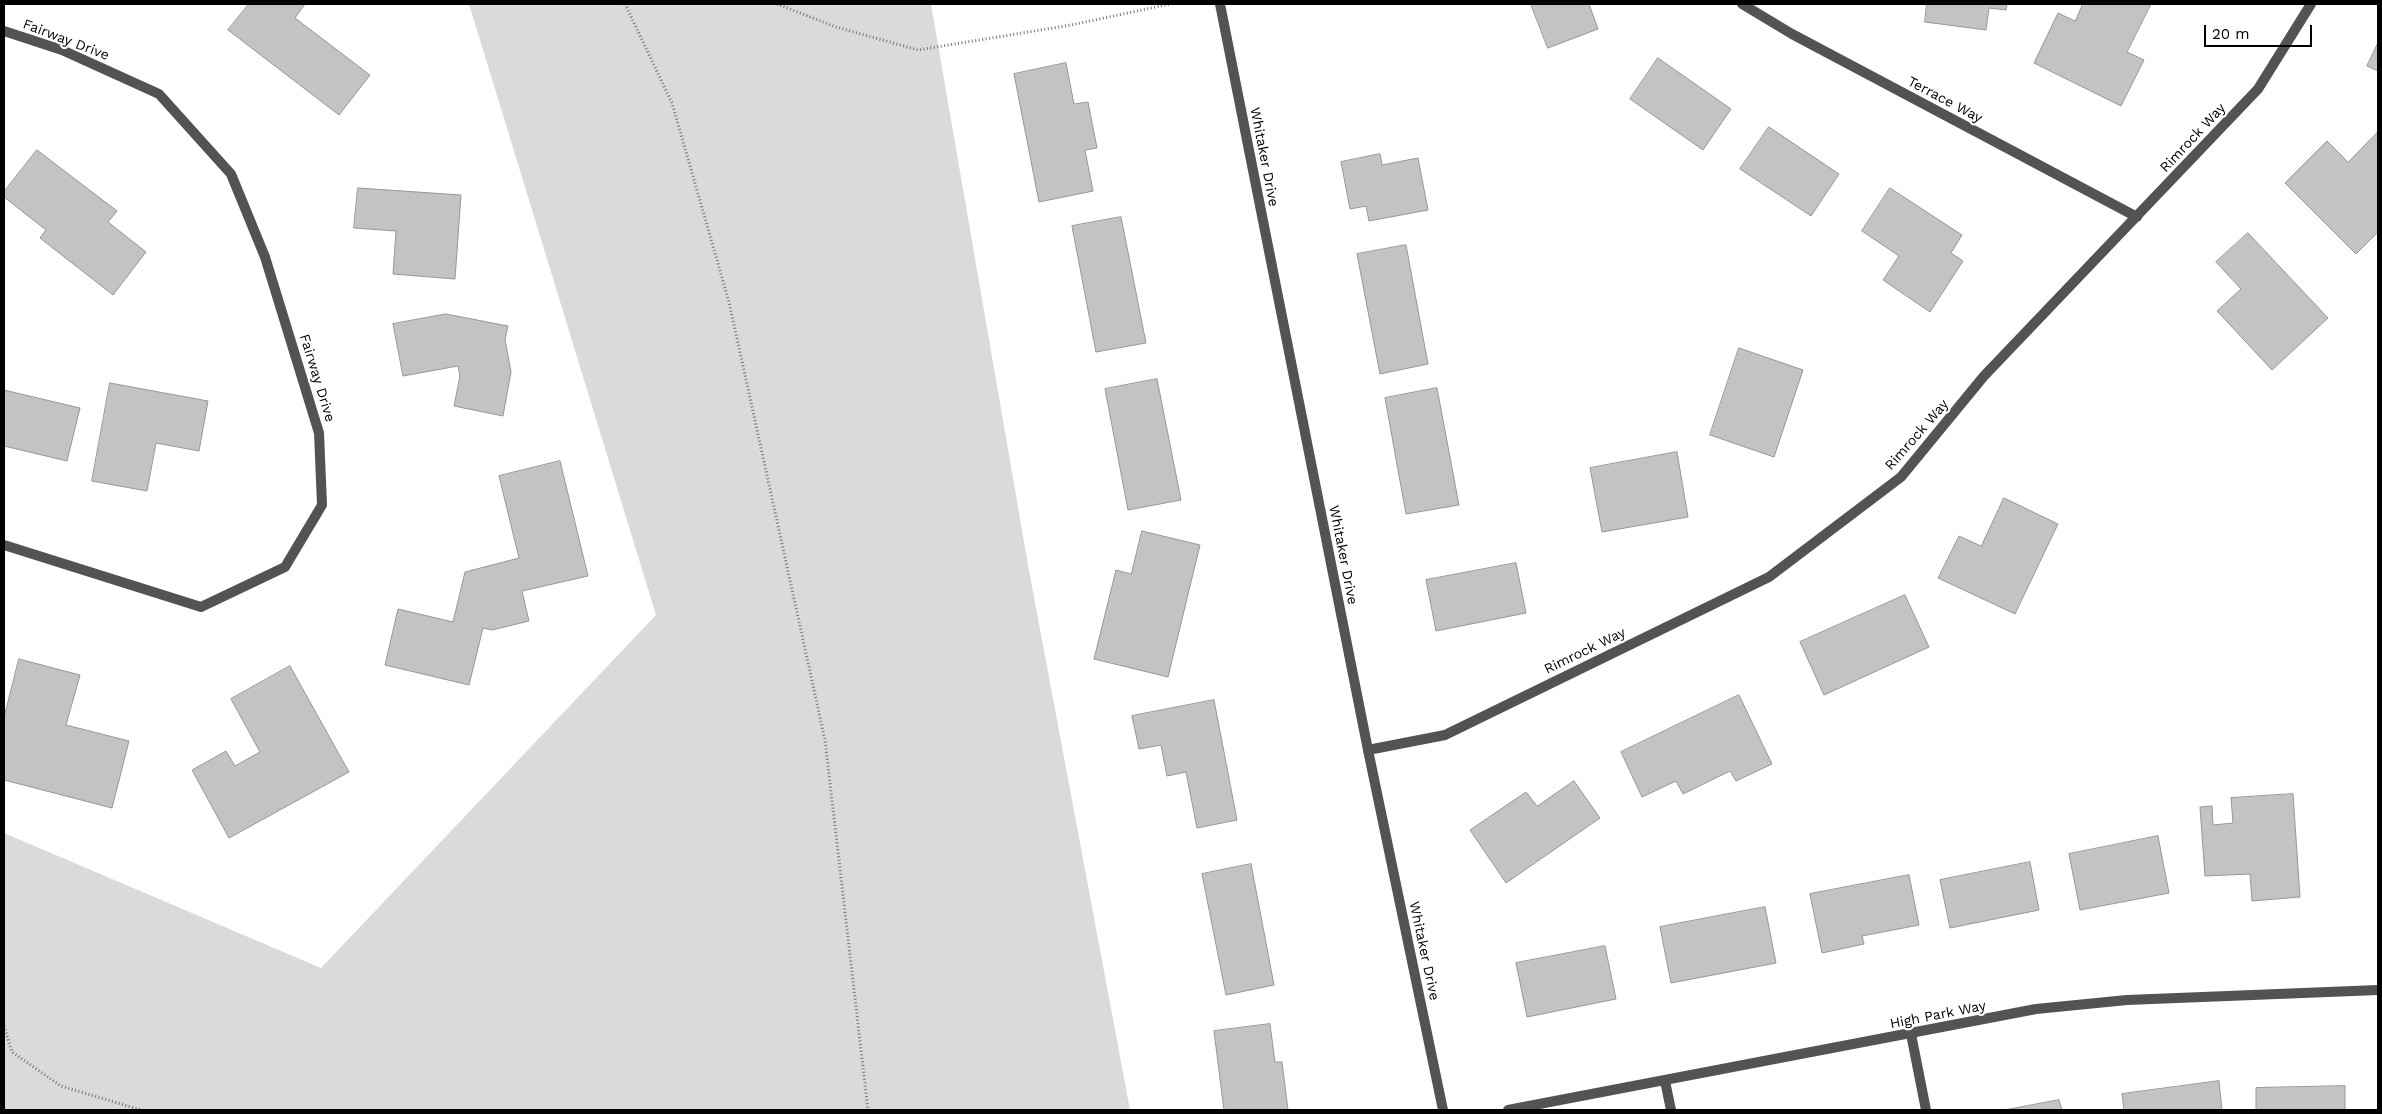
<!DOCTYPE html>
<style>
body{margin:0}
#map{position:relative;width:2382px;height:1114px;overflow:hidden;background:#fff;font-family:"Work Sans",sans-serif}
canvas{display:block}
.frame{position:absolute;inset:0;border:5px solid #000;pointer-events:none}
.scale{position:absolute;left:2204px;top:25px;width:108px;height:22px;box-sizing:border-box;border:2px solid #000;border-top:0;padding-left:6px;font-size:15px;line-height:18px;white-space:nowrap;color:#000;-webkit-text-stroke:4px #fff;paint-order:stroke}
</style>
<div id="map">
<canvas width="2382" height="1114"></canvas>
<div class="frame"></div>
<div class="scale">20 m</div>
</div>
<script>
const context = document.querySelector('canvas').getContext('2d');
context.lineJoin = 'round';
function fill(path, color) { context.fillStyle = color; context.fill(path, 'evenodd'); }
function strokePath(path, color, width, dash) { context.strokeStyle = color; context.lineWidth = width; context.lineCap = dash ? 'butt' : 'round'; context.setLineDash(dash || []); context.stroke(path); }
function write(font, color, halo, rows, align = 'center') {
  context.font = font + ' "Work Sans",sans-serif'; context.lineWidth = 4.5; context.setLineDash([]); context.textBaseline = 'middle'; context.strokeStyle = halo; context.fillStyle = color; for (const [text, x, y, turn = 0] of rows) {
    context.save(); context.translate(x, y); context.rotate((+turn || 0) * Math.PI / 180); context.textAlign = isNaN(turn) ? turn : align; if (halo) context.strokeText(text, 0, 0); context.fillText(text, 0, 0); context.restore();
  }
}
const green = new Path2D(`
 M469,4H931L1028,565L1130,1110H4V833L321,968L656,615Z`);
const building = new Path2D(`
 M249,4H305L295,18L370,75L339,115L228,30Z
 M1531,4H1589L1598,29L1548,48Z
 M1927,4H2007L2006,10L1989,8L1986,30L1925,22Z
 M2083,4H2151L2127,52L2144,60L2121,106L2034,63L2058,13L2075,21Z
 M2378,43V71L2367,66Z
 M1658,58L1731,109L1703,150L1630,99Z
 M1066,63L1074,104L1088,102L1097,148L1085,150L1093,191L1039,202L1014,74Z
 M1769,127L1839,174L1811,216L1740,169Z
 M2378,132V232L2356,254L2285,183L2327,141L2348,162Z
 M37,150L117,211L108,222L146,252L113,295L40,238L46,230L4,197V192Z
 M1380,154L1382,165L1418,158L1428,210L1369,221L1366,206L1350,209L1341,162Z
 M358,188L461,195L455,279L393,274L396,231L354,228Z
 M1890,188L1962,235L1951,253L1963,261L1930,312L1883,280L1899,256L1862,231Z
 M1121,217L1146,343L1096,352L1072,226Z
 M2248,233L2328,318L2272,370L2217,311L2241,289L2216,262Z
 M1406,245L1428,364L1380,374L1357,254Z
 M446,314L508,326L505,339L511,372L503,416L454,406L460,376L458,366L403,376L393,324Z
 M1739,348L1803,370L1774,457L1710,435Z
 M1157,379L1181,500L1128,510L1105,389Z
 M110,383L208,401L199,451L156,443L147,491L92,481Z
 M1437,388L1459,505L1406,514L1385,398Z
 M4,390L80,408L67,461L4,446Z
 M1677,452L1688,517L1602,532L1590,468Z
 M560,461L588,576L522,591L529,621L492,630L483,628L469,685L385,665L398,609L453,622L465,572L519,558L499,476Z
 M2004,498L2058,524L2015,614L1938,578L1959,536L1981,546Z
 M1142,531L1200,545L1168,677L1094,659L1116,570L1131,574Z
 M1516,563L1526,613L1436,631L1426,580Z
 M1905,595L1929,647L1824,695L1800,642Z
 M19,659L80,675L66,725L129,741L112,808L4,780V718Z
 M290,666L349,772L229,838L192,770L226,751L235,766L260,752L231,699Z
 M1739,695L1772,764L1736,781L1730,771L1683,794L1676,781L1642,797L1621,752Z
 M1214,700L1237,820L1197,828L1186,772L1167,776L1161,745L1139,749L1132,716Z
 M1574,781L1600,818L1506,883L1470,830L1526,792L1537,806Z
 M2293,794L2300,897L2252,901L2250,874L2205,876L2200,807L2212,806L2213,825L2233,823L2231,798Z
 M2158,836L2169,893L2080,910L2069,854Z
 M2030,862L2039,910L1950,928L1940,880Z
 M1251,864L1274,985L1226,995L1202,874Z
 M1909,875L1919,925L1862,936L1864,944L1822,953L1810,894Z
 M1765,907L1776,963L1671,983L1660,927Z
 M1605,946L1616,999L1527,1017L1516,963Z
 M1270,1024L1275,1062H1282L1288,1110H1224L1214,1031Z
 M2219,1081L2222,1110H2124L2122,1094Z
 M2345,1086V1110H2256V1088Z
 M2059,1100L2062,1110H2005Z`);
const path = new Path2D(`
 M625,4L672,103L729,302L825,740L868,1110
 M777,4L836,27L918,50L1071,25L1170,4
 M4,1026L12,1052L61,1086L141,1110`);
const service = new Path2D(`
 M1665,1081L1671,1110`);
const minor = new Path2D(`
 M1742,4L1792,34L2137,217
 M4,31L62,50L159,94L231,174L265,257L319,433L322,505L285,567L201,607L4,545
 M1368,750L1445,735L1769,577L1901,477L1984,376L2258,89L2311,4
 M1911,1034L1926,1110`);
const tertiary = new Path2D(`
 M1220,4L1368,750L1443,1110
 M1508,1110L2036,1009L2127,1000L2378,990`);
const streetNames = [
 ["Fairway Drive",66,40,21],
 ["Terrace Way",1945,100,28],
 ["Rimrock Way",2193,138,-47],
 ["Whitaker Drive",1264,157,79],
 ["Fairway Drive",317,378,73],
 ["Rimrock Way",1917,435,-49],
 ["Whitaker Drive",1343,555,79],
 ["Rimrock Way",1585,651,-26],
 ["Whitaker Drive",1424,951,78],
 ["High Park Way",1938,1015,-11]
];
fill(green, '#dadada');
fill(building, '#c3c3c3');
strokePath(building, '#979797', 1);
strokePath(path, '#757575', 3, [1, 2.5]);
strokePath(service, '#535353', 10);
strokePath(minor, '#535353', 10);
strokePath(tertiary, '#535353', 10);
write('14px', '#000', '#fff', streetNames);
</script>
